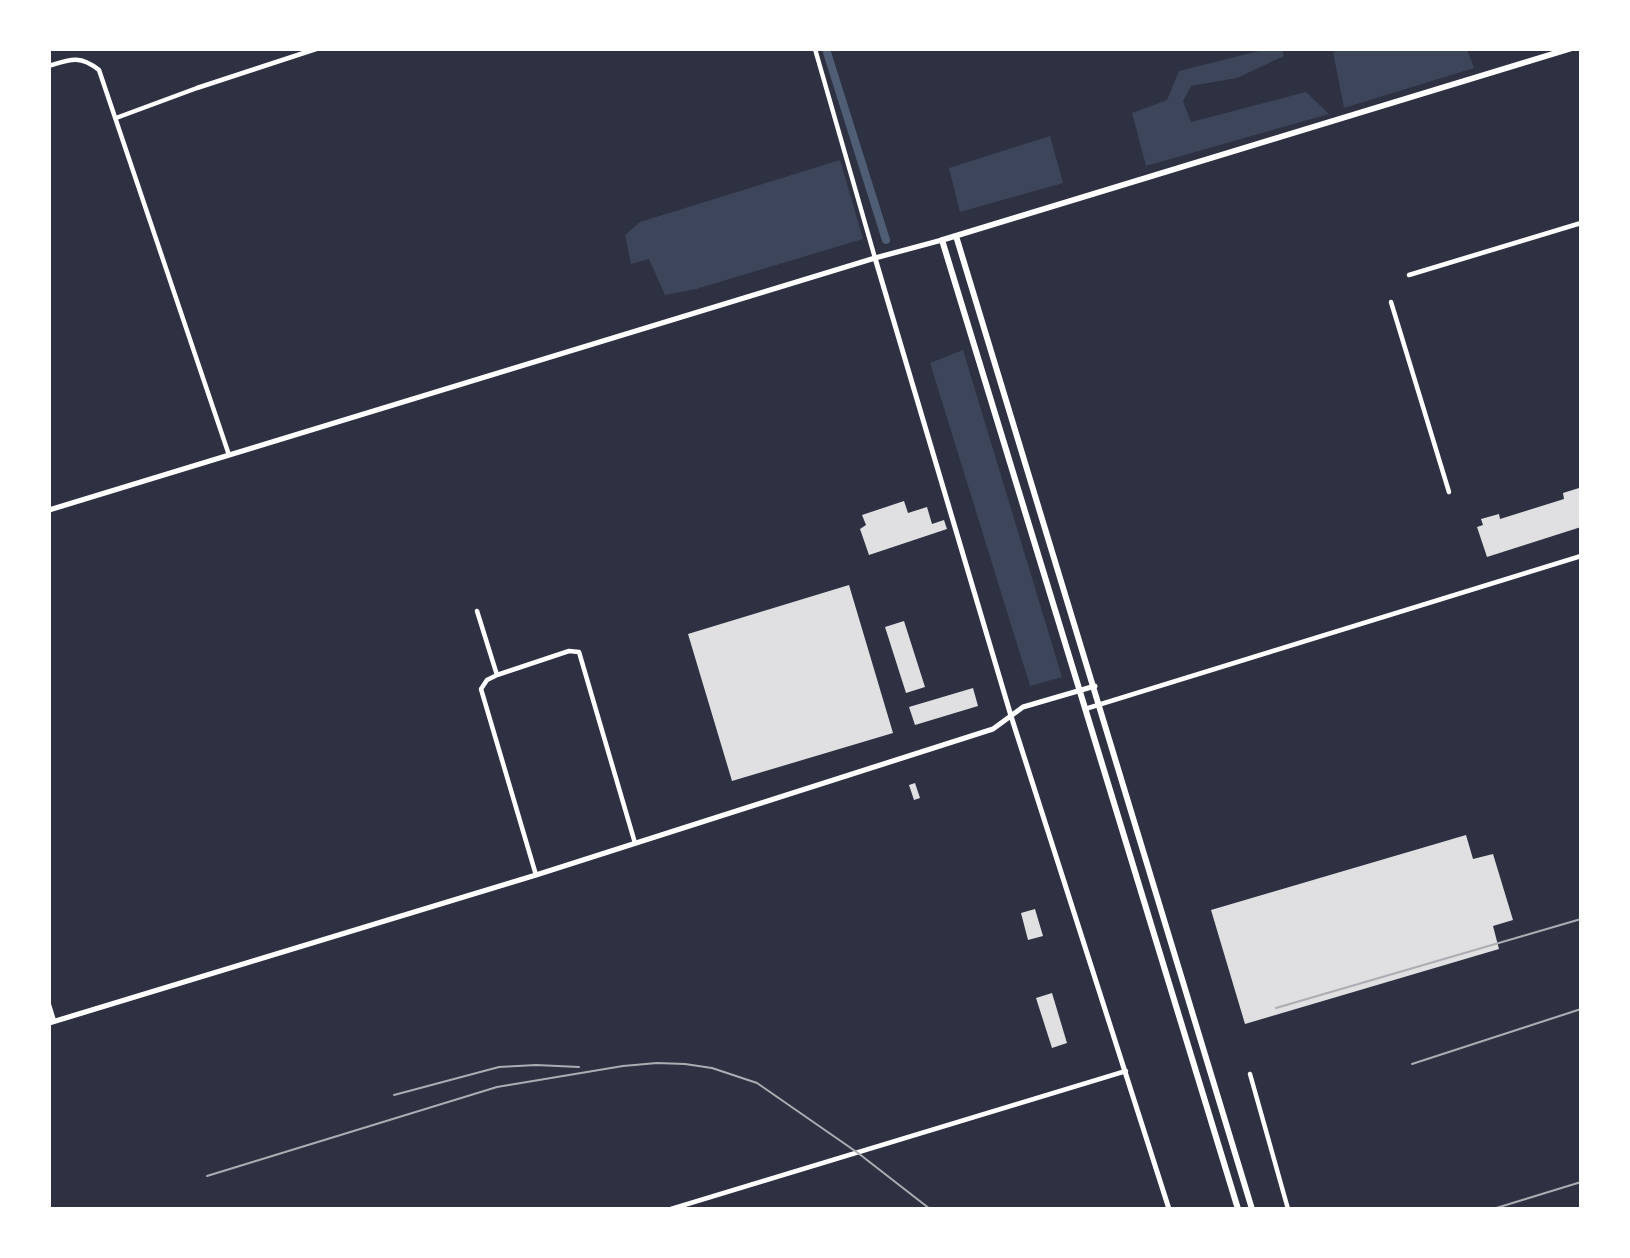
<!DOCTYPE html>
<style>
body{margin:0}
#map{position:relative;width:1630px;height:1258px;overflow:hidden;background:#2d3142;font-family:"Alegreya Sans",sans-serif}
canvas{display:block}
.frame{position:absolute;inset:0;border:51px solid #fff;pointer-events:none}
</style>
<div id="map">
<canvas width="1630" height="1258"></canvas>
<div class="frame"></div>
</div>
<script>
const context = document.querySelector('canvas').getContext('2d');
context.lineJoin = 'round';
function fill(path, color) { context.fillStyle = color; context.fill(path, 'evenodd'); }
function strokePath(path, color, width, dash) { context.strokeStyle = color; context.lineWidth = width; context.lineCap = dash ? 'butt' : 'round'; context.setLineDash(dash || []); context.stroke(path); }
const green = new Path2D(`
 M1267,49H1282L1284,56L1237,78L1191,86L1183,101L1191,122L1306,92L1329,114L1146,166L1132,113L1167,100L1179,71Z
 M1345,49H1467L1474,68L1344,108L1333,52Z
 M1050,136L1063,183L960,212L949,168Z
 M840,160L863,239L696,289L665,295L649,259L631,264L625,235L640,222Z
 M963,350L1062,677L1030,686L930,363Z`);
const canal = new Path2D(`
 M826,49L886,240`);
const building = new Path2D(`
 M1579,488L1581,495V527L1487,557L1477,527L1483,525L1481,519L1499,514L1500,519L1564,499L1563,493Z
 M904,501L908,513L927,507L932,524L944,520L947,529L869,555L860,529L866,525L862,515Z
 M849,585L893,733L732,781L688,634Z
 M904,621L925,687L906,693L885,627Z
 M973,688L978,706L915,725L909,707Z
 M915,783L920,798L914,800L909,785Z
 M1466,835L1473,859L1493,854L1513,920L1493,926L1499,949L1245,1024L1211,910Z
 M1035,909L1043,936L1028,940L1021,913Z
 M1052,993L1067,1043L1052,1048L1036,998Z`);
const minor = new Path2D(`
 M815,49L875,258
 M49,66C71,59 80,55 99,70L229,455
 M116,118L197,88L316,49
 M1409,275L1581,223
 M1391,302L1449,492
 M477,611L497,675
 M1085,709L1581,556
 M536,875L481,689L487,680L497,675L569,651L579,652L635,843
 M49,1005L54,1021
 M1250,1074L1288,1209
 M671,1209L1126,1071`);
const tertiary = new Path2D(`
 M875,258L1011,716L1169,1209
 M49,1023L536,875L993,729L1023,707L1095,686`);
const secondary = new Path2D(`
 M49,510L875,258L942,240`);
const primary = new Path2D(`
 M956,236L1252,1209
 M1238,1209L942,240L1569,49`);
const rail = new Path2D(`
 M1276,1008L1581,919
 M1412,1064L1581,1009
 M394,1095L499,1067L536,1065L579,1067
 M207,1176L497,1087L623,1066L657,1063L685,1064L712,1068L757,1083L858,1153L930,1209
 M1493,1209L1581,1182`);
fill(green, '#3c4559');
strokePath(canal, '#4f5d75', 8);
fill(building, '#e0e0e3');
strokePath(minor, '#fff', 4.5);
strokePath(tertiary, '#fff', 5);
strokePath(secondary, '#fff', 5);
strokePath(primary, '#fff', 6);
strokePath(rail, '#abadb3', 2);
</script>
